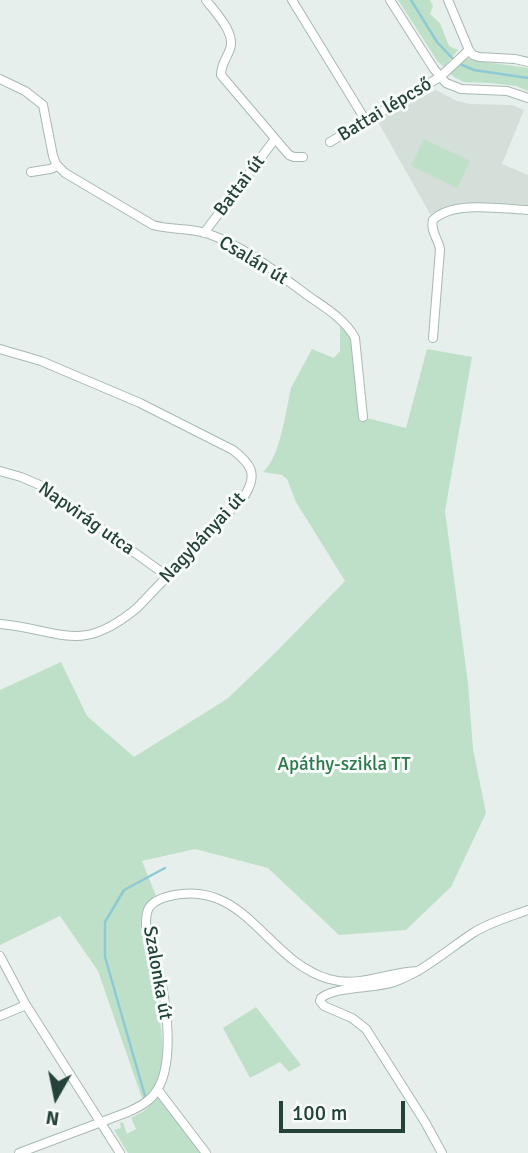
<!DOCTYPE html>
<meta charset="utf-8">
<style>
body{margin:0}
#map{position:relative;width:528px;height:1153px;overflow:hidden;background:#e6efeb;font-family:Signika,sans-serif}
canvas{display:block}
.north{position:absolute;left:21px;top:1062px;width:70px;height:70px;-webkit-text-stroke:5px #f7fbf9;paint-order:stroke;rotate:189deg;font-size:19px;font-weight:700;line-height:28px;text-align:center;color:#24423a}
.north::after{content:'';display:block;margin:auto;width:24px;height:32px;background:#24423a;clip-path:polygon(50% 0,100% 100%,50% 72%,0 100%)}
.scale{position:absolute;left:279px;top:1101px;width:126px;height:32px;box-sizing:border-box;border:4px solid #24423a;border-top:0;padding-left:9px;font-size:21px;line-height:24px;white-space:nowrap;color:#24423a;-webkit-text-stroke:5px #f7fbf9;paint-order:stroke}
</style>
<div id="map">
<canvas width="528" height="1153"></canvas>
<div class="north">N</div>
<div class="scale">100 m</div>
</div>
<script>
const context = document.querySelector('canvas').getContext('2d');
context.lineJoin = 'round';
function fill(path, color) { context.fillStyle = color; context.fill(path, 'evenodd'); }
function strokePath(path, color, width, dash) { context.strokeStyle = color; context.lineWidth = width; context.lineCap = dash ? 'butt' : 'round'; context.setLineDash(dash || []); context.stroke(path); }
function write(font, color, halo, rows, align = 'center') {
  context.font = font + ' Signika,sans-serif'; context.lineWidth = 6; context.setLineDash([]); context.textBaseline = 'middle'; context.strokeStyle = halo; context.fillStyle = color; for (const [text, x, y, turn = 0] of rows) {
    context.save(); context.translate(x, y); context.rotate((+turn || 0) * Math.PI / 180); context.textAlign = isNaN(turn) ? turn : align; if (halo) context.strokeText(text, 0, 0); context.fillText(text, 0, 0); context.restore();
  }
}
const built = new Path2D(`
 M436,90L457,101L470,104L512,105L524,110L502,164L528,175V205L498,203L453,207L430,214L377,120Z`);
const green = new Path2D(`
 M398,0H430L433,6L430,14L440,23L449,46L458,50L444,67L438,62Z
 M466,58L478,61L528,68V91L516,86L491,83L464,82L454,77L449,73Z
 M424,139L470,161L457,188L411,166Z
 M340,326L350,336L363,417L406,428L427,349L472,357L445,511L468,683L473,749L486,813L451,887L406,930L339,935L268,868L195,849L142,861L156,896C150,900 144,905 142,912C138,928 144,945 147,960C154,991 167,1036 161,1068C158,1081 152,1090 143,1101L98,971L60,916L0,945V690L61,662L87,716L134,757L227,699L276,652L345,581L296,502L287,479L282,475L263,472C280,458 286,410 291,388L312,349L334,358L340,351Z
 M256,1007L301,1065L289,1072L280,1062L250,1078L223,1028Z
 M158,1098L201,1153H128L114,1130L121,1128L120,1123L123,1122L127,1134L136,1129L131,1118L144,1111Z`);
const stream = new Path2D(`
 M411,0L437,42L454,60
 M460,64L474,70L528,78
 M145,1096L105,957V922L124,890L165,868`);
const street = new Path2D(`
 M206,0C215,12 236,33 230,49C227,58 221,64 221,75L289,155L294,157H303
 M292,0L366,121
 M390,0L434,69L446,83L461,89L507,91L528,98
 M448,0L469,50
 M469,50L473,55L479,57L515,59L528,62
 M0,79L25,91L43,105L53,156L56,164L65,173L153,225C170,230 189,228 206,233C244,246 276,272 307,295C324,307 345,319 355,338L363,417
 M330,142L440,77L469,50
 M31,172L50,169L58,166
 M204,233L275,139
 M433,338L440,249C438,239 430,230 433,220C453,200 503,209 528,210
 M0,349L41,361L140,403L233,450C251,464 258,474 245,495L137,608C80,655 63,630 0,624
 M0,471L21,477L42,486L167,576
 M0,956L26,1005L120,1153
 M0,1016L26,1005
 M158,1090L206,1153
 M19,1153L128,1112C139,1107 151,1101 157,1090C174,1064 167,1009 161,980C156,958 142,936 147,913C149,903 158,900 166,897C245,875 265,961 329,979C360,988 387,972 418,971
 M442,1153L425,1122L366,1029L352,1018L324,1006L320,1001L321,998C336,986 374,989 394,982C423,972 447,950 473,933C490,922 509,917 528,910`);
const streetNames = [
 ["Battai lépcső",385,110,-31],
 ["Battai út",240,186,-53],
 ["Csalán út",253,261,31],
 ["Napvirág utca",86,519,35],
 ["Nagybányai út",203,538,-47],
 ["Szalonka út",157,973,80]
];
const parkNames = [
 ["Apáthy-szikla TT",344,765]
];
fill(built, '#d4dfda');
fill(green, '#bfe0c8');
strokePath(stream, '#8ec9d4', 2.5);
strokePath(street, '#a8b8b2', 10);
strokePath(street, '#fff', 8);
write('19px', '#24423a', '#f7fbf9', streetNames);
write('19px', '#2d7a4b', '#f7fbf9', parkNames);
</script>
